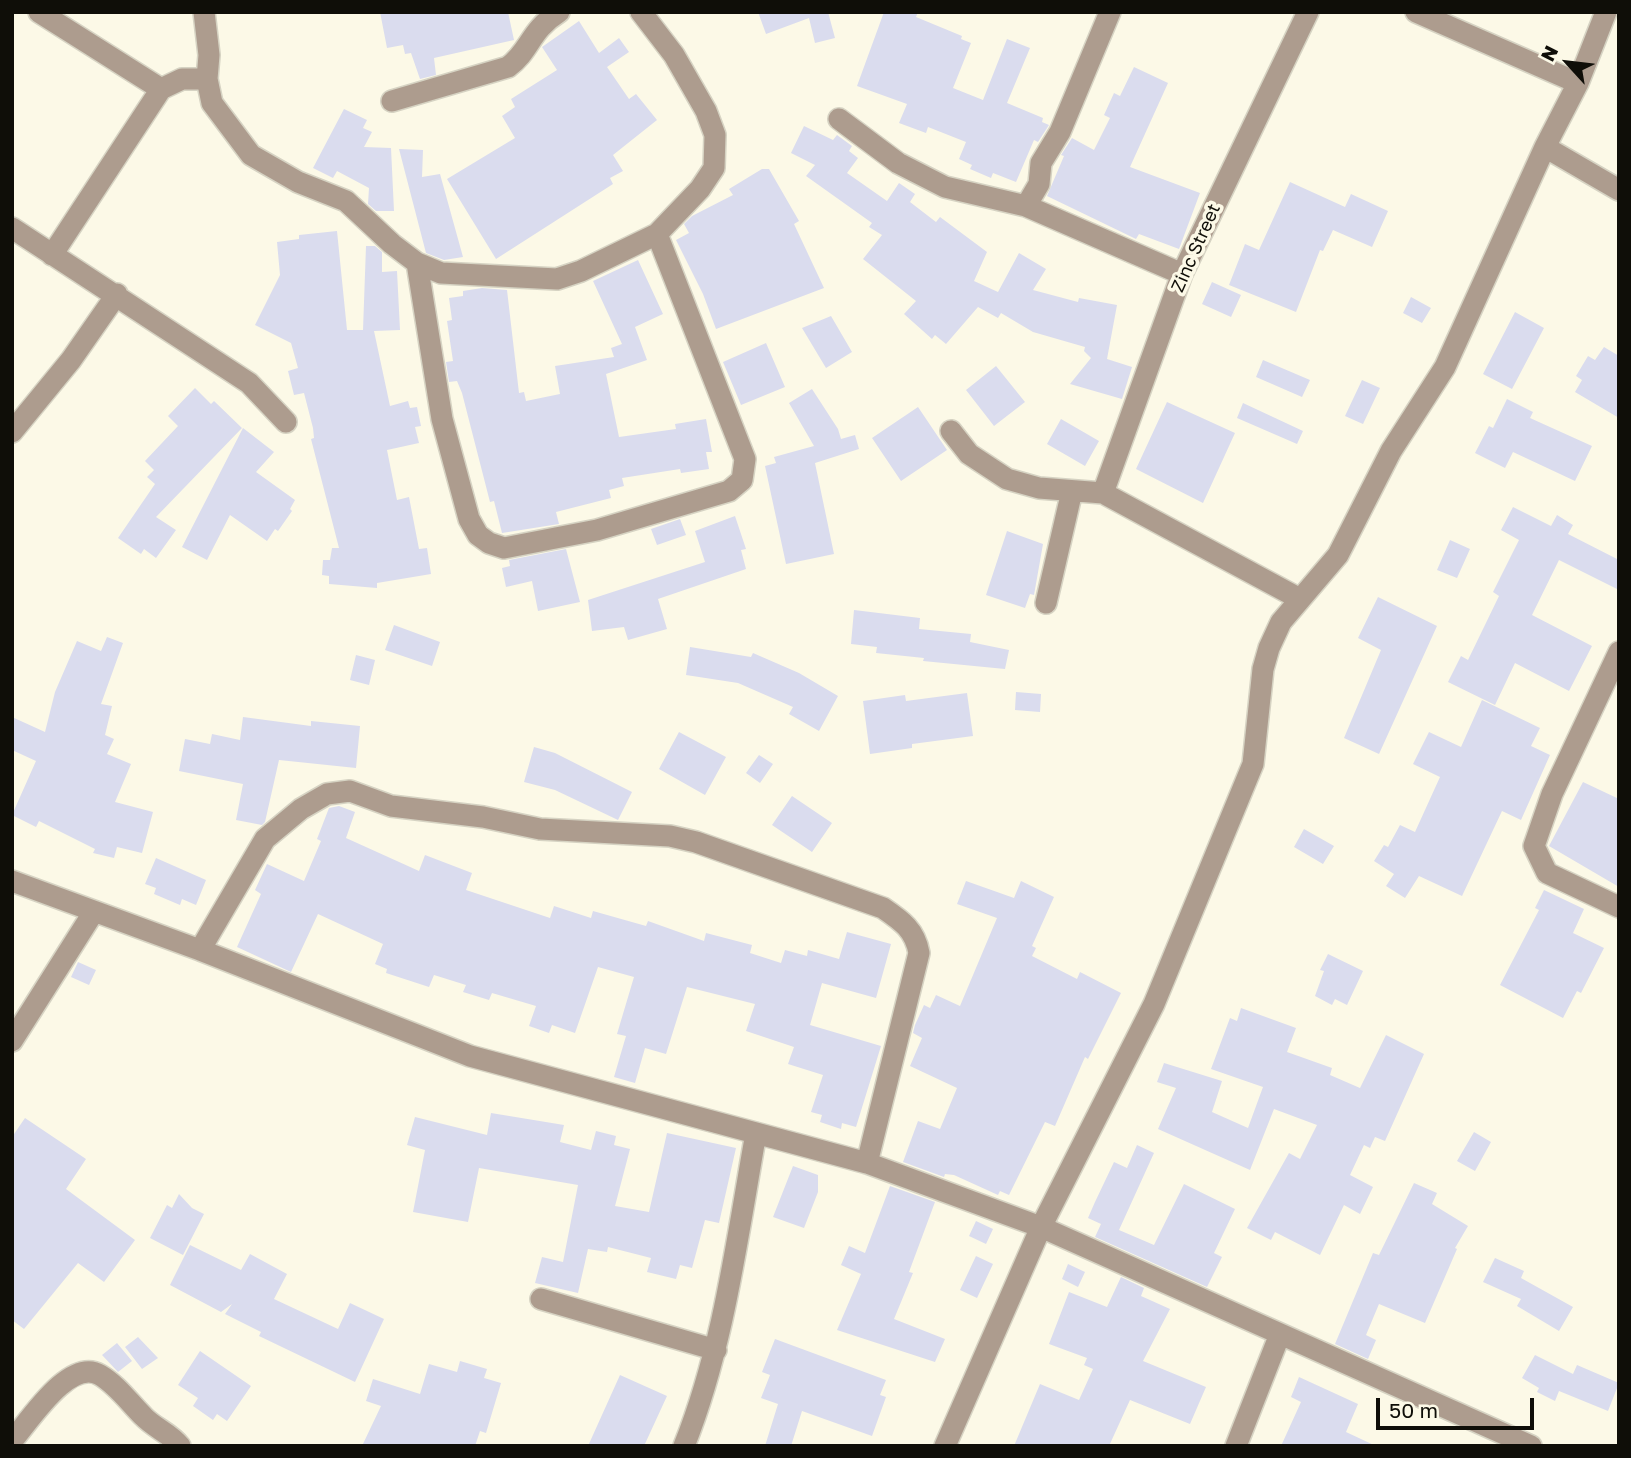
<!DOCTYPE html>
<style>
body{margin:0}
#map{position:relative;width:1631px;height:1458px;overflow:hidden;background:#fcf9e7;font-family:"Golos Text",sans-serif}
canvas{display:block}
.frame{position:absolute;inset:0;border:14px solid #0f0e08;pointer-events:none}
.north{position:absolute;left:1533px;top:28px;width:70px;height:70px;-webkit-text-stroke:5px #fcf9e7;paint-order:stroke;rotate:297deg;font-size:19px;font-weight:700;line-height:28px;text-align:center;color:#0f0e08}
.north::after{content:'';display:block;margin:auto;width:24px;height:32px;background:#0f0e08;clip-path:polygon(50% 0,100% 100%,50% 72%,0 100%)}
.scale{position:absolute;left:1376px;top:1398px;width:158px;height:32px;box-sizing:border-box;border:4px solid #0f0e08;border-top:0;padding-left:9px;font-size:21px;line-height:24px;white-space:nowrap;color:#0f0e08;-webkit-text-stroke:5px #fcf9e7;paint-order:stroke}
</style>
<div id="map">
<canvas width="1631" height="1458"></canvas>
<div class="frame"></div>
<div class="north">N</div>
<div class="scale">50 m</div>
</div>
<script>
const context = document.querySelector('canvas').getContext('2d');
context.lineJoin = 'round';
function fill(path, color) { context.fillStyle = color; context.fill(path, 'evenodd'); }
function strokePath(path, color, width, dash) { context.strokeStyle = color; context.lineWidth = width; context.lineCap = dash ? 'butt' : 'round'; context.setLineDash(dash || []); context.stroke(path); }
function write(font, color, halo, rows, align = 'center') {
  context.font = font + ' "Golos Text",sans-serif'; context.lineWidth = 7; context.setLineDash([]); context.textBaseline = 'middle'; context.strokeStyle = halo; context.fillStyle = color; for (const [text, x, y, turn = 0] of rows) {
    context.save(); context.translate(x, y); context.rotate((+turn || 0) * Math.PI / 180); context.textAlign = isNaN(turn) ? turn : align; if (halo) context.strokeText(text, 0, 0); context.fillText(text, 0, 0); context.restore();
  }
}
const building = new Path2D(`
 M380,12H508L514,40L434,58L436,75L420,79L411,53L405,54L403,45L387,48Z
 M758,12H828L835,38L815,43L809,18L766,34Z
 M884,12H918L916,17L962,36L961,39L971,43L953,88L983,100L1007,39L1030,48L1007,103L1043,118L1042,122L1049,125L1038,142L1034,140L1016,182L993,173L991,178L970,169L972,165L959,159L966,142L928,127L926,133L899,123L907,104L857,86Z
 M579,21L599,53L619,38L629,52L607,67L629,99L636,94L657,120L613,155L623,171L610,178L613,184L496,259L447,179L515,138L502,116L515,107L511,99L557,70L542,47Z
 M1134,67L1168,83L1130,167L1200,193L1179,249L1139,234L1136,239L1047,196L1064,156L1061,155L1072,138L1094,150L1110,118L1104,115L1114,93L1120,96Z
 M344,109L367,120L363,128L372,132L364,147L391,148L394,211H376L368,204L369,188L337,171L333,178L313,168Z
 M804,126L833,140L837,135L852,146L849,151L858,158L847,173L887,201L899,183L915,194L910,202L936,222L940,217L987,252L974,281L998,292L1019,253L1046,269L1033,290L1078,302L1079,298L1117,305L1107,359L1132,367L1122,399L1070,384L1091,358L1084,351L1085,347L1033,332L1001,313L998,318L978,307L946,344L935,335L932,339L904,314L916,301L863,259L882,235L869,227L872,223L806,176L815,165L791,153Z
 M399,149L423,150L422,177L440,174L463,257L444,260L426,253Z
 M762,169H769L799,221L794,224L824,288L716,329L703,294L676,240L689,233L684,224L692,216L733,195L729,189Z
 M1290,182L1345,207L1351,194L1388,211L1372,247L1333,230L1323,251L1320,250L1296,312L1229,285L1245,244L1259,250Z
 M337,231L347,330H363L366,246H375L382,252V272L397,271L400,330L374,331L390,406L408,401L410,408L417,407L421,426L415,427L419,443L387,450L397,500L409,497L419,549L427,548L431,574L377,583V588L329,584V576L322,575L323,560H330L332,548H339L311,439L314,438L313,428L304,393L294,395L288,371L298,368L291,343L255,325L280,275L277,242L299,239V235Z
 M638,260L663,314L635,327L647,360L606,374L619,437L676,429L675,424L706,419L712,452H706L709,469L681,473L680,469L622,478L624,486L609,490L611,498L556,512L559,524L502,533L494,501L490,502L462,393L457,381L449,382L446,362L453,361L447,321L452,320L449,298L463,296V291L482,288L507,290L519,393L524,392L526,401L560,394L555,366L614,357L611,348L622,344L593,281Z
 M1212,282L1241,295L1231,317L1202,304Z
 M1411,297L1431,308L1422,323L1403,313Z
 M1515,312L1544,328L1512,389L1483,374Z
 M831,316L852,352L826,368L802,328Z
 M766,343L785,387L741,405L723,362Z
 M1604,347L1619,356V418L1575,392L1582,380L1576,376L1588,356L1595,360Z
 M1263,360L1310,380L1302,397L1256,377Z
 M996,366L1025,402L994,426L966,390Z
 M1362,380L1380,388L1363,424L1345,416Z
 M195,388L211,404L214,401L242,428L156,517L176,530L156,558L144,549L141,554L118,538L155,484L147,477L154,470L145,461L178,426L168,416Z
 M812,389L838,429L841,439L855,435L859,449L815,463L834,554L786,564L765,466L776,463L774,457L814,446L789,403Z
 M1507,399L1533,412L1530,418L1592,446L1575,481L1513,452L1505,468L1475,453L1489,426L1493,428Z
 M1167,402L1235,433L1203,503L1136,469Z
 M1243,403L1303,431L1297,444L1237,418Z
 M918,407L947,450L901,481L872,438Z
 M1061,419L1099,441L1085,466L1047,444Z
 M243,428L274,452L256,472L295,500L290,509L292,511L278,531L275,529L267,541L230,515L207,560L182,547Z
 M1513,507L1551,526L1557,515L1573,525L1568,534L1619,560V590L1559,560L1532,615L1592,646L1569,691L1515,663L1495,705L1448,682L1461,656L1468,660L1499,596L1493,592L1519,540L1501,530Z
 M735,516L746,549L741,550L746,569L658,599L667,629L628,640L624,627L592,631L588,600L705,562L695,531Z
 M680,519L686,535L657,545L651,529Z
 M1007,531L1043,544L1034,595L1030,594L1025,608L986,595Z
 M1450,540L1470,549L1457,578L1437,570Z
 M566,549L580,602L538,611L532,581L506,587L502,568L510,566L509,560Z
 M1378,597L1437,626L1379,754L1344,738L1381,650L1358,638Z
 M854,610L920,618L919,629L971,634L970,642L1009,650L1005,669L923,661L924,658L876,653L877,647L851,644Z
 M394,625L440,642L432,666L385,650Z
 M107,637L123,643L101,704L112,706L105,735L114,739L107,754L131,764L115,802L153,812L142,853L117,847L114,858L93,853L95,849L39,821L36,827L12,815L36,761L12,750V717L45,732L55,692L77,641L101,651Z
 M690,647L751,657L753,653L799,673L838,696L819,731L789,714L793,707L738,683L686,675Z
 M356,655L375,660L369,685L350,680Z
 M1016,692L1041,694L1040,712L1015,710Z
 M967,693L973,736L912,744V748L870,754L863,701L905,695L906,701Z
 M1482,700L1540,728L1531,746L1550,755L1521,820L1502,811L1462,896L1419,876L1405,898L1386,886L1394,874L1374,861L1384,845L1388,847L1400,825L1415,832L1440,777L1413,764L1429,732L1461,747Z
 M243,717L311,726V721L360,726L356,768L279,760L265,822L262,825L236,820L243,784L179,771L185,739L210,744L212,734L240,740Z
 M679,732L726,757L705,795L659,769Z
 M534,747L555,753L632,792L618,820L555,790L524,782Z
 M759,755L773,764L760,783L746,773Z
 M1583,782L1619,799V887L1549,846Z
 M792,796L832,823L812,852L772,825Z
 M339,806L355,812L346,838L419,871L425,855L472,873L466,890L550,918L554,906L591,918L593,911L646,926L648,921L704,941L706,933L752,945L750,953L781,963L785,950L807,956L808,950L839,959L847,932L891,944L876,998L822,983L810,1025L881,1046L856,1127L842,1123L841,1129L820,1122L822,1115L811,1112L823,1075L788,1064L794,1047L746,1031L755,1004L687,987L666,1054L645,1048L635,1083L614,1077L626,1036L617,1034L634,977L598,967L575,1033L552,1025L549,1033L529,1026L536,1006L492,993L489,1000L463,992L466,985L434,975L429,987L386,973L387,969L375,964L383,944L318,914L291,972L237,947L261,894L255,890L267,864L304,881L321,841L317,839L329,808Z
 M1304,829L1334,846L1323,864L1294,847Z
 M156,858L206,880L196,905L182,899L180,905L154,894L156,888L145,884Z
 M966,881L1014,898L1021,881L1054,897L1032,946L1036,948L1032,956L1077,979L1080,972L1121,993L1088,1059L1085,1057L1055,1126L1045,1122L1009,1195L1000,1191L998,1195L954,1175L945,1174L944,1177L903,1162L918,1121L940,1129L957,1088L910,1066L922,1038L913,1033L915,1025L924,1005L930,1008L936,995L960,1006L997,918L957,904Z
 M1544,890L1584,909L1573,933L1604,948L1581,993L1577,991L1563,1018L1500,985L1539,910L1535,908Z
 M1328,954L1363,971L1347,1005L1335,999L1332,1005L1315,996L1324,971L1320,970Z
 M78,962L96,970L89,985L71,977Z
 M1241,1008L1296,1028L1287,1052L1332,1068L1330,1075L1360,1088L1386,1035L1424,1054L1385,1141L1375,1137L1370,1148L1364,1145L1350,1175L1373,1187L1360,1214L1344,1205L1320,1255L1275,1232L1271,1240L1247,1228L1289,1153L1300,1159L1317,1125L1274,1109L1250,1170L1158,1129L1176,1088L1157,1082L1164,1063L1222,1081L1212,1112L1248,1128L1263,1087L1211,1069L1230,1018L1237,1021Z
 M491,1113L564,1125L560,1142L591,1150L596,1131L616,1136L614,1145L630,1149L615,1206L649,1212L667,1133L736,1148L719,1223L705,1220L692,1268L680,1265L676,1279L647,1272L651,1258L608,1247L607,1252L588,1249L578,1293L535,1283L542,1257L563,1262L578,1185L479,1168L468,1222L413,1212L425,1150L407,1145L415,1117L487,1135Z
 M25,1118L86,1159L66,1189L135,1240L104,1282L78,1263L24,1329L12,1320V1137Z
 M1474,1132L1491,1142L1475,1171L1457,1161Z
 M1137,1145L1154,1153L1119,1230L1154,1245L1184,1184L1235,1209L1214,1253L1222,1257L1207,1287L1095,1237L1101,1224L1088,1218L1095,1202L1114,1162L1127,1168Z
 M793,1166L818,1175V1192L804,1228L773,1217Z
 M1414,1183L1437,1193L1432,1204L1468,1226L1455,1248L1457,1249L1425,1323L1379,1304L1366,1335L1376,1340L1368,1359L1335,1344L1373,1253L1379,1255Z
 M890,1186L935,1202L909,1272L913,1273L894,1319L945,1339L935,1362L837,1330L861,1274L841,1265L849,1246L865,1253Z
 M179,1194L192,1208L204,1214L183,1255L150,1238L167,1205L172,1208Z
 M976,1221L993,1229L986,1244L969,1236Z
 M190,1245L241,1270L250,1254L287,1274L274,1299L338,1329L350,1303L384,1319L355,1382L259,1336L261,1332L225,1314L232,1304L221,1312L170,1285Z
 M976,1256L993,1264L977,1298L960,1290Z
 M1495,1258L1524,1271L1521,1278L1573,1307L1559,1331L1517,1306L1521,1299L1483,1282Z
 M1068,1264L1085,1272L1078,1287L1062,1279Z
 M1121,1277L1144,1288L1141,1296L1170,1309L1143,1361L1206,1387L1190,1424L1130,1400L1109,1446H1014L1040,1384L1079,1400L1093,1369L1084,1365L1087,1358L1049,1344L1069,1292L1107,1307Z
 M138,1337L158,1358L142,1369L125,1347Z
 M775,1339L886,1380L880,1395L886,1397L872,1436L802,1411L791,1446H765L778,1404L761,1398L770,1375L762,1372Z
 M117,1343L132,1361L118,1372L102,1355Z
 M200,1351L251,1386L227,1421L217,1414L213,1420L193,1406L198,1398L178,1385Z
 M1535,1355L1573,1374L1577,1365L1619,1383L1608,1411L1559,1391L1555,1401L1537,1392L1539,1388L1522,1378Z
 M460,1361L487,1369L484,1378L501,1383L486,1433L480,1431L475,1446H362L381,1406L366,1401L373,1379L420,1394L429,1364L457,1372Z
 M620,1375L667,1396L644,1446H588Z
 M1299,1377L1358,1404L1346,1432L1376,1446H1281L1301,1402L1291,1397Z`);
const street = new Path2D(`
 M39,12L161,89
 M204,12L209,55L207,79L212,103L251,155L298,182L346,201L392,244L417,263L441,273L557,279L581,271L657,234L700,189L714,168L715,135L706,111L674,55L641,12
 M1110,12L1060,132L1041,163L1039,184L1026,206L1182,274
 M1416,12L1578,83
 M392,101L508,67C531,50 529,31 559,12
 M839,119L898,163L945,187L1026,206
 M1545,147L1619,190
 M12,228L249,383L286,422
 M52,255L161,89L182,79H207
 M417,263L442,419L469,519L478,535L489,543L504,548L597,530L729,491L742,480L745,459L657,234
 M951,431L969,454L1007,479L1039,488L1103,493L1300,599
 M12,432L71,360L117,294
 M1103,493L1182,274L1308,12
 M1046,603L1072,491
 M1619,652L1552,794L1534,846L1547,873L1619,907
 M12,881L200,950L470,1056L867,1163L1041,1227L1531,1446
 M200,950L265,839L301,809L327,794L350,791L391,806L483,817L540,829L670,836L696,842L883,908C902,921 915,930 919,953L867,1163
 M12,1041L93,913
 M541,1299L716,1350
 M12,1441C30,1420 70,1357 100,1375C117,1385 129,1402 143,1416C154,1428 170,1433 180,1446
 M684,1446C724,1346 737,1238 756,1133
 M945,1446L1041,1227L1154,1004L1253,764L1263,669L1269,648L1281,622L1338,555L1391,451L1445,367L1545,147L1578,83L1606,12
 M1236,1446L1280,1334`);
const streetNames = [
 ["Zinc Street",1196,248,-66]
];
fill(building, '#dadcee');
strokePath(street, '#d6d3c3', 24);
strokePath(street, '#ad9c8e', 21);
write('18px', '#0f0e08', '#fcf9e7', streetNames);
</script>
